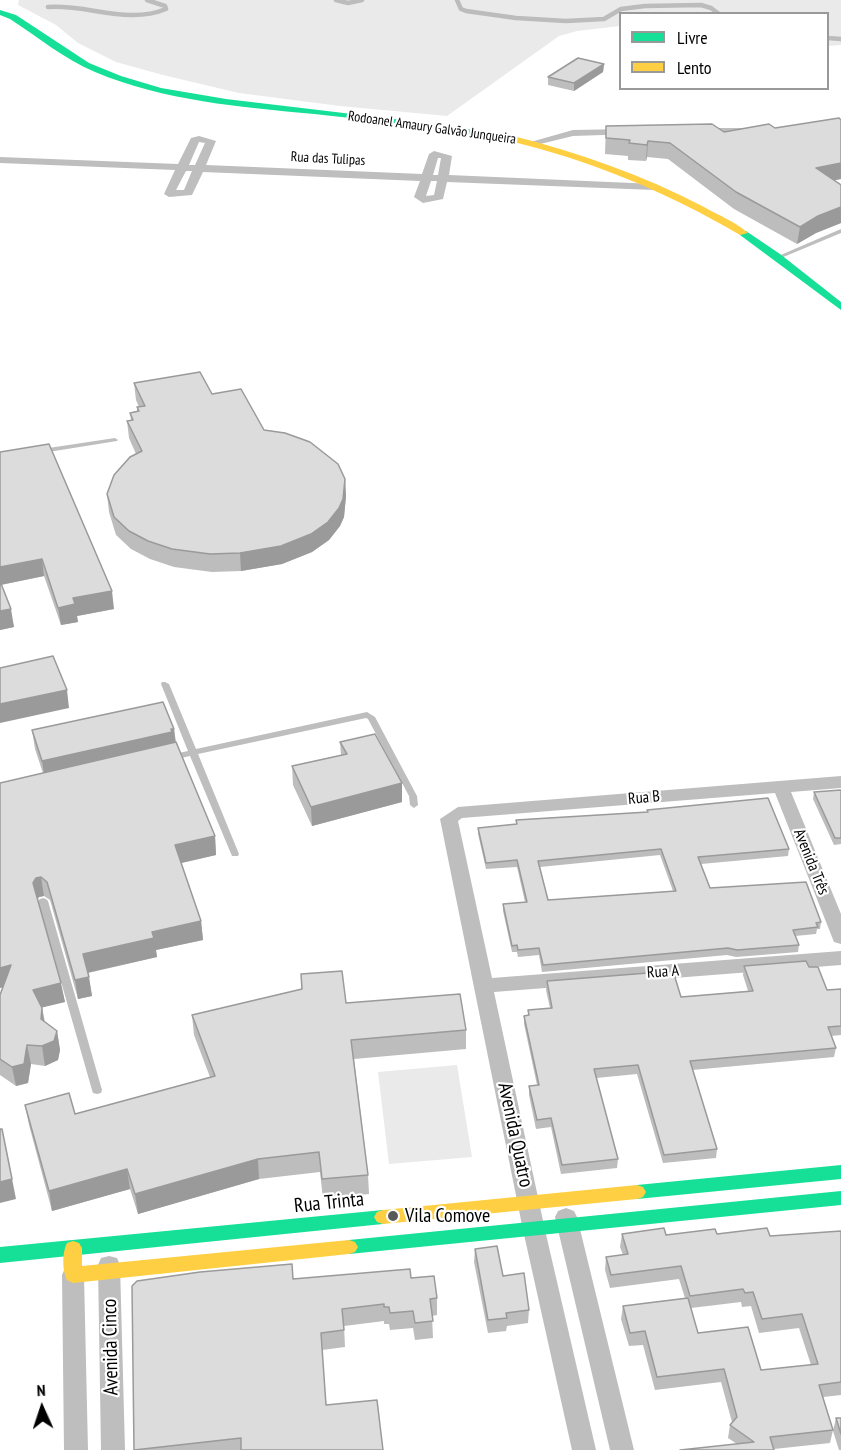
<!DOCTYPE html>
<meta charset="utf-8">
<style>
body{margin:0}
#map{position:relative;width:841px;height:1450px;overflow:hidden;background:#fff;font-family:"PT Sans Narrow",sans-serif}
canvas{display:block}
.legend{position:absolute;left:619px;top:12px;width:210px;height:78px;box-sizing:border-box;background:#fff;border:2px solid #999;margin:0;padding:8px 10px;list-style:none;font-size:18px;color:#000}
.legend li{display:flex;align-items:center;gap:12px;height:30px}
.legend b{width:30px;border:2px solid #999}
.north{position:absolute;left:12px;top:1378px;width:60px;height:60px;-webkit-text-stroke:4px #fff;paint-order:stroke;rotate:357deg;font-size:16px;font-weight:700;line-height:24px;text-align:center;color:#000}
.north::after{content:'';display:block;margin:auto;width:21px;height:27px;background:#000;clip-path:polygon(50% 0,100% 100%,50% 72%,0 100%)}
</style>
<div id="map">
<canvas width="841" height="1450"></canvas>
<ul class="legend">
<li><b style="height:8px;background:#16e098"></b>Livre</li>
<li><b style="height:8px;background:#ffcf43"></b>Lento</li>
</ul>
<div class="north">N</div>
</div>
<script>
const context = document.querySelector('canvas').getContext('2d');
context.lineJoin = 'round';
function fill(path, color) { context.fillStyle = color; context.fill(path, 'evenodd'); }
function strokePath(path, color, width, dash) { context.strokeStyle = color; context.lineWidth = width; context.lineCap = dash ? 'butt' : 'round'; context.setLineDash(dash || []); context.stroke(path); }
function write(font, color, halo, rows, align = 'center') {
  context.font = font + ' "PT Sans Narrow",sans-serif'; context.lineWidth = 4.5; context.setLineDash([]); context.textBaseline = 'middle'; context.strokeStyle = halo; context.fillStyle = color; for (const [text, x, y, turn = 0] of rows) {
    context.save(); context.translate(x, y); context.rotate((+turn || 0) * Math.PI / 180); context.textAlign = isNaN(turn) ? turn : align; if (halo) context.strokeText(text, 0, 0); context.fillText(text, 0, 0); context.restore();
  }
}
const green = new Path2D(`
 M19,0H841V45L828,46V14H620V26L577,31L559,36L447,116L340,106L239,93L163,75L116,62L78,43L56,25L18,5Z
 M457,1065L472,1157L389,1164L378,1072Z`);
const stream = new Path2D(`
 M336,0L348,3L362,0
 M457,0L461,9L466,11L516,18L566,21L604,19L621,9L645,6L701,5L711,8L719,14
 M48,7C88,4 127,25 166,9L165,6L147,0
 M828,38L841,39`);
const lane = new Path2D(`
 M841,229V233L781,258L776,257Z
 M115,438L118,440L117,441L42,453L39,451L42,449Z
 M162,682H165L169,684L196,749L367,712L375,717L417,796L418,805L414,808L410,805L409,796L368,719L366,718L198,754L239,854L238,856H232L190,756L172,760L168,757L169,755L188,751L161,684Z
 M43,898L46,899L48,901L102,1090L101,1093L97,1094L93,1093L92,1090L38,901L40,899Z`);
const street = new Path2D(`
 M699,128H752L757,131L752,134L695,133V129Z
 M629,129L634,132L633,134L573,136L532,146L527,143L573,130Z
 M199,136L216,141L206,165L422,174L429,154L434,151L452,156L449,175L655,184L660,187L655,190L447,182L443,199L423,203L414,197L420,181L203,172L192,195L169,197L164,194L175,170L0,163V157L178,164L191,138ZM199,142L205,143L195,165H189ZM438,158H441L438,175H433ZM186,171H192L184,190H176ZM431,181H437L434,195L426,196Z
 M841,776V788L791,792L841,914V944L834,942L832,937L775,793L462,818L458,821L492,978L841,951V965L494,992L545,1230L596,1450H572L523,1230L440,819L458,807Z
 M566,1208L574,1211L577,1217L634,1450H610L555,1217L558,1211Z
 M109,1256L117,1258L120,1265L125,1450H101L98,1265L101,1258Z
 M73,1266L81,1268L84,1275L88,1450H64L62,1275L65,1268Z`);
const fast = new Path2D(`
 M0,10L16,15L89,63L121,76L161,88L226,99L453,126L517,139L513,142C447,129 381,121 314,114C241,107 164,101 95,72C64,59 38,37 10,19L0,15Z
 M740,231H746L780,254L841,302V310L740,235Z
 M841,1165V1179L637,1199L631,1197L628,1192L631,1187L637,1185Z
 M841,1191V1205L349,1254L343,1252L340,1247L343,1242L349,1240Z
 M383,1210L389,1212L392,1217L389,1222L383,1224L0,1263V1247Z`);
const slow = new Path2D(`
 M513,136C580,153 643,175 704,207C718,215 736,222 748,233L740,235C667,192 592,161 510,141L509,139Z
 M637,1185L643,1187L646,1192L643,1197L637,1199L383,1224L377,1222L374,1217L377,1212L383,1210Z
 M349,1240L355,1242L358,1247L355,1252L349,1254L73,1283L67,1280C62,1271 62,1252 67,1243L73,1241L79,1243L82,1248V1266Z`);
const wall = new Path2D(`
 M604,64L603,72L574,91L548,85V77Z
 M841,120V179L834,180L841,185V223L816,233L797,244L734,209L668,159L647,157L646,161L628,160V156L605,154L606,126L724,132L775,128Z
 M134,383L212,394L264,430L345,479L346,496L344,517L340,526L329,540L312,552L282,564L241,571L212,572L174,567L150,559L131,549L116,535L109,512L107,494L136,454L129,438L127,421L131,420L130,413L137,412V407H139L136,400Z
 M0,452L114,609L77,616L78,622L61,625L44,576L1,585L14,627L0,630Z
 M174,729L176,742L215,836L216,855L181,863L201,921L203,940L156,950L157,957L88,973L92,996L78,999L50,900L44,896L39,897L37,899L65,1002L42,1007L45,1022L57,1031L60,1050L58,1060L45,1066L31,1064L28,1083L16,1086L0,1075V1012L3,987L0,988L43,773L35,749L32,730Z
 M340,742L402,802L312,826L293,785L292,766L341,755Z
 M841,790V844L834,845L813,799L814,792Z
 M647,810L789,849L788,856L701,864L710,888L821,922L820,929H817L816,934L795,936L799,945L798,952L736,957L727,955L542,972L539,955L518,957L517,952H512L503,911V904L525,902L517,867L486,869L478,834V828L516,824V820L647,812ZM660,855L673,891L548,900L540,867Z
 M744,966L809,967L827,990L841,989V1035L831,1036L836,1048L834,1057L692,1070L717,1149L716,1158L663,1163L637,1074L596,1078L618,1159L617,1168L561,1174L551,1127L536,1129L529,1095V1086L537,1085L524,1024V1016L528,1015V1010L550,1008L546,990L547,981L681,997L748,991L743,975Z
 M301,974L346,1003L466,1030V1049L354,1059L368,1175L369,1194L323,1199L320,1172L259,1179L138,1214L130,1189L52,1211L29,1125L25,1105L75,1114L210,1077L194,1035L192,1015L302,990Z
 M841,1231V1395L823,1397L833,1430L830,1443L774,1449L737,1444L728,1438L730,1425L732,1422L721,1382L655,1390L643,1345L629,1346L621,1319L623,1306L685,1298L679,1279L610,1288L605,1270L606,1257L623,1255L620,1247L622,1234L666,1235L717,1234L770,1236ZM741,1302L742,1307L751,1306L759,1333L799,1328L811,1365L761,1370L698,1333L691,1308Z
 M475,1249L503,1276L529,1310L528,1323L507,1326L506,1331L488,1333L474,1262Z
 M411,1278L437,1298V1315L432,1316L433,1338L415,1340L413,1328L390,1330L389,1324H384V1321L344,1326L345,1347L322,1350L326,1405L383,1450H134L293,1279Z
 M836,1418H841V1450H839L833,1431Z`);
const shadedWall = new Path2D(`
 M604,64L603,72L574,91V83Z
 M648,141L647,157L646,161L647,145Z
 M841,163V179L813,185L816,168Z
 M841,207V223L816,233L797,244L800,227L818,216Z
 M345,479L346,496L344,517L340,526L329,540L312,552L282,564L241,571L240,553Z
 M42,559L44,576L0,585V567Z
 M112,591L114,609L77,616L78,622L61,625L58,608L73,598Z
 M11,609L14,627L0,630V611Z
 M67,690L69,708L0,723V704Z
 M174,729L176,747L45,780L42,761Z
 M402,783V802L312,826L311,807Z
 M215,836L216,855L177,864L175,845Z
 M41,877L44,896L39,897L36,902L33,883L36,878Z
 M201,921L203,940L156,950L157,957L86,973L83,954L152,932Z
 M11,965L14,984L0,988V968Z
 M89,977L92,996L78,999L75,980Z
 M61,983L65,1002L36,1009L33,990Z
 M42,1008L45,1027L41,1019Z
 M57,1031L60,1050L58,1060L45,1066L42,1046Z
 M27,1045L31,1064L28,1083L16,1086L12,1067Z
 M6,1148L16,1199L0,1203V1182Z
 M258,1159L259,1179L138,1214L135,1194Z
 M127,1169L130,1189L52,1211L49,1191Z`);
const building = new Path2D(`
 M578,58L604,64L574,83L548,77Z
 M839,118L841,120V163L816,168L841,185V207L818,216L800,227L736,192L670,143L648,141L647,145L629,143L630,140L606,138V126L712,124L724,132L769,124L775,128Z
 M200,372L212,394L241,389L264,430L285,433L310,442L338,464L345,479L343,499L339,508L328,522L311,534L281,546L240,553L210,554L172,549L148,541L129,531L114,517L107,494L114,475L130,457L142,451L127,421L133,420L130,413L139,411L137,407L145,406L134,383Z
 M49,444L112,591L73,598L75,604L58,608L42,559L0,567V452Z
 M0,581L11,609L0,611Z
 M53,656L67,690L0,704V668Z
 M163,702L174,729H171L172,732L42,761L32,730Z
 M375,734L402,783L311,807L292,766L347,754L340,742Z
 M176,742L215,836L175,845L201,921L152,932L154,938L83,954L89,977L75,980L47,882L41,877L36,878L33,883L61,983L33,990L42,1008L41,1019L57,1031L54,1041L42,1046L27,1045L24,1064L12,1067L0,1059V995L11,965L0,968V783Z
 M841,790V838H835L814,792Z
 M768,798L789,849L698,857L710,888L806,882L821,922L816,923L818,927L793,930L799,945L737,950L728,948L543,965L539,948L518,950L517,945L512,946L503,904L527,902L517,860L486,863L478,828L517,824L516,820L648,812L647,810ZM661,849L676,891L548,900L538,861Z
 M806,961L809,967H818L827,990L841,989V1026L828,1027L836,1048L690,1061L717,1149L664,1155L638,1065L594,1069L618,1159L562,1165L551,1118L537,1120L529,1086L539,1085L524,1016L529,1015L528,1010L552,1008L547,981L673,971L681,997L753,991L744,966Z
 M342,971L346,1003L460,994L466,1030L351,1040L368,1175L322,1179L319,1152L258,1159L135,1194L127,1169L49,1191L25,1105L69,1093L75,1114L215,1076L192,1015L302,989L301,974Z
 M0,1129H2L12,1179L0,1182Z
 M664,1228L666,1235L715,1229L717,1234L767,1228L770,1236L841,1231V1382L819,1385L833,1430L770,1437L774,1450H680L754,1442L730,1425L737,1417L724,1369L657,1377L645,1331L630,1333L623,1306L688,1298L698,1333L748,1327L761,1370L818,1364L802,1314L762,1319L753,1292L745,1293L743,1289L690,1296L681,1266L611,1275L606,1257L628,1254L622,1234Z
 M497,1246L503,1276L524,1273L529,1310L506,1313L507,1318L488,1320L475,1249Z
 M292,1264L293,1279L410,1269L411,1278L434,1276L437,1298L430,1299L433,1321L415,1323L413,1311L390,1313L389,1307H384V1304L342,1309L344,1330L321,1333L326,1405L377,1400L383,1450H241V1438L134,1450L132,1286L137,1281L200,1272Z
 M836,1418H841V1434Z`);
const markers = [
 [393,1216,6,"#595959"]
];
const farStreetnames = [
 ["Rodoanel Amaury Galvão Junqueira",432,128,8],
 ["Rua das Tulipas",328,159,3]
];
const streetNames = [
 ["Rua B",644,798,-5],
 ["Avenida Três",811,862,68],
 ["Rua A",663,972,-4]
];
const nearStreetnames = [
 ["Avenida Quatro",515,1135,78],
 ["Rua Trinta",329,1203,-6],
 ["Avenida Cinco",111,1347,-91]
];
const nearPoinames = [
 ["Vila Comove",405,1216]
];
fill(green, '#eaeaea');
strokePath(stream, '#bcbcbc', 4.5);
fill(lane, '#bebebe');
fill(street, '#bebebe');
fill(fast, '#16e098');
fill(slow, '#ffcf43');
fill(wall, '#bdbdbd');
fill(shadedWall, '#9a9a9a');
fill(building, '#dcdcdc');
strokePath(building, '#9a9a9a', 1.5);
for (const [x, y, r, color] of markers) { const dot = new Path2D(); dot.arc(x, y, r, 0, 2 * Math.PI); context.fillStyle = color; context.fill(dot); strokePath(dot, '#fff', 2); }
write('14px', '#000', '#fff', farStreetnames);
write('16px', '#000', '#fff', streetNames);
write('20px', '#000', '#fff', nearStreetnames);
write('20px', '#000', '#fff', nearPoinames, 'left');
</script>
